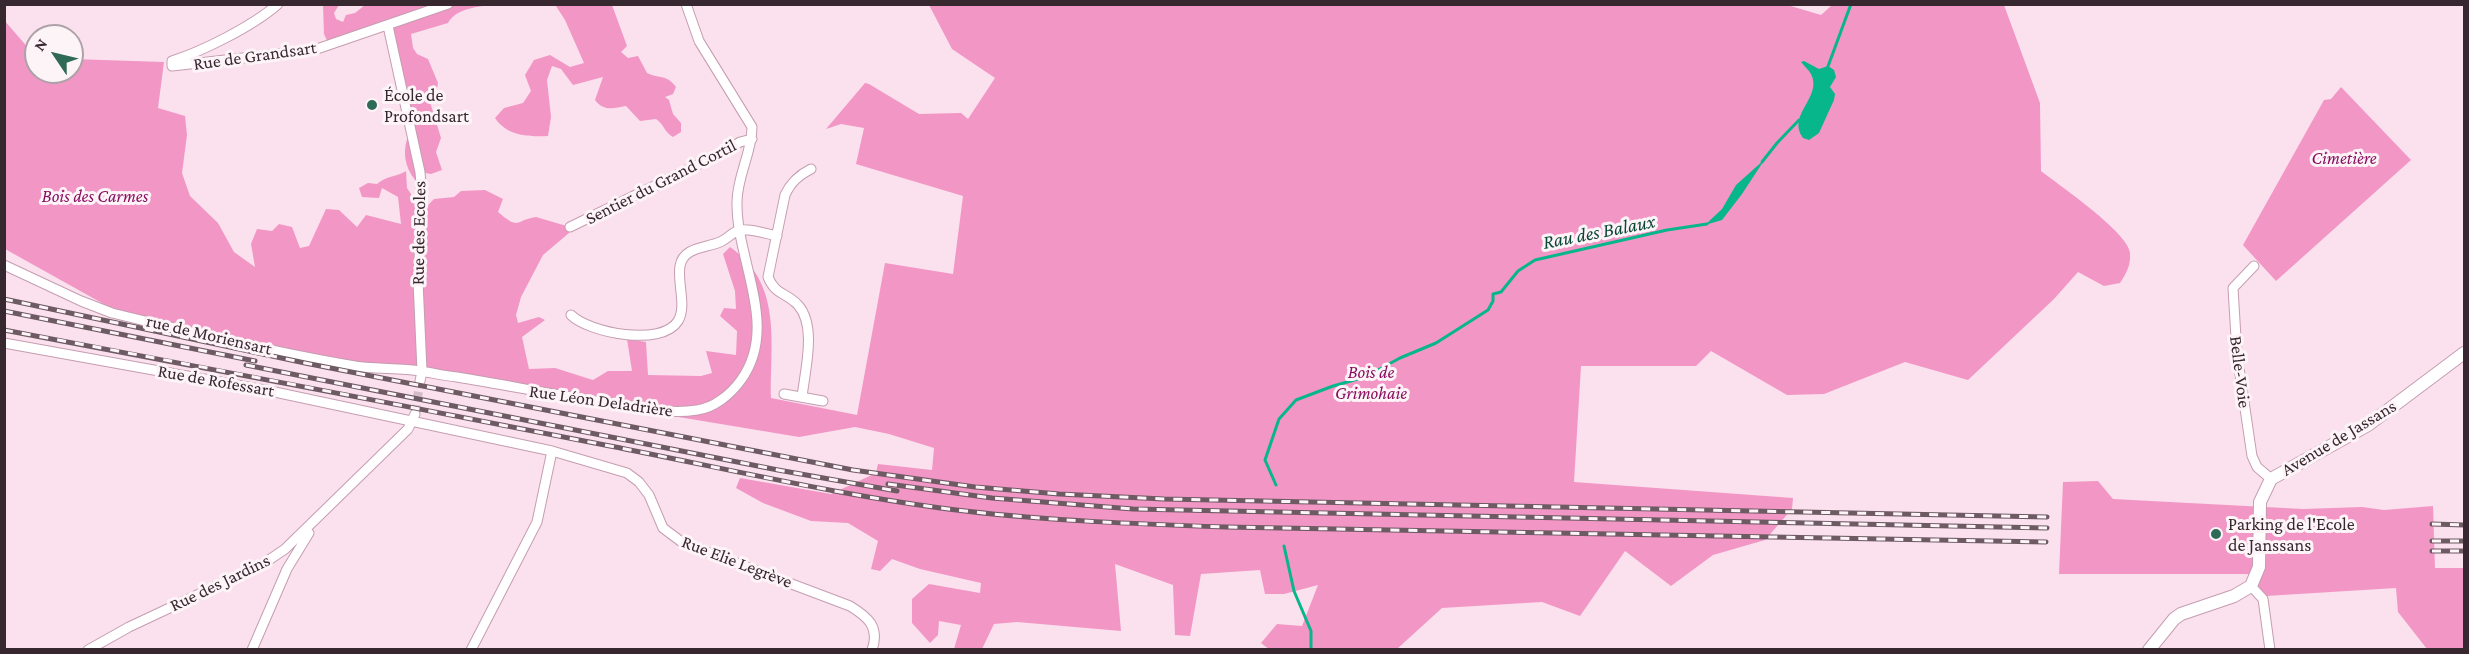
<!DOCTYPE html>
<meta charset="utf-8">
<style>
body{margin:0}
#map{position:relative;width:2469px;height:654px;overflow:hidden;background:#fbe1ed;font-family:"Crimson Pro",serif}
canvas{display:block}
.frame{position:absolute;inset:0;border:6px solid #37272f;pointer-events:none}
.north{position:absolute;left:24px;top:24px;width:60px;height:60px;box-sizing:border-box;background:#fdf4f8;border:2px solid #aea2a8;border-radius:50%;rotate:305deg;font-size:16px;font-weight:700;line-height:24px;text-align:center;color:#37272f}
.north::after{content:'';display:block;margin:auto;width:21px;height:27px;background:#2e6a56;clip-path:polygon(50% 0,100% 100%,50% 72%,0 100%)}
</style>
<div id="map">
<canvas width="2469" height="654"></canvas>
<div class="frame"></div>
<div class="north">N</div>
</div>
<script>
const context = document.querySelector('canvas').getContext('2d');
context.lineJoin = 'round';
function fill(path, color) { context.fillStyle = color; context.fill(path, 'evenodd'); }
function strokePath(path, color, width, dash) { context.strokeStyle = color; context.lineWidth = width; context.lineCap = dash ? 'butt' : 'round'; context.setLineDash(dash || []); context.stroke(path); }
function write(font, color, halo, rows, align = 'center') {
  context.font = font + ' "Crimson Pro",serif'; context.lineWidth = 6; context.setLineDash([]); context.textBaseline = 'middle'; context.strokeStyle = halo; context.fillStyle = color; for (const [text, x, y, turn = 0] of rows) {
    context.save(); context.translate(x, y); context.rotate((+turn || 0) * Math.PI / 180); context.textAlign = isNaN(turn) ? turn : align; if (halo) context.strokeText(text, 0, 0); context.fillText(text, 0, 0); context.restore();
  }
}
const green = new Path2D(`
 M1784,4L1821,15L1832,5H2004L2040,103L2041,171C2059,185 2129,233 2130,253C2131,265 2126,274 2120,283L2104,286L2078,272L2054,299L1968,380L1905,362L1824,394L1787,395L1711,351L1696,366H1581L1574,482L1793,498L1792,509L1765,540L1713,555L1671,586L1625,551L1580,616L1542,602L1442,608L1397,649L1270,650L1261,643L1277,624L1302,626L1318,585L1284,594H1265L1260,570L1201,574L1190,636L1175,635L1173,585L1115,564L1121,631L1017,622L994,624L982,649H954L961,625L939,621L938,635L930,643L912,623V599L929,584L980,593L981,583L920,569L892,559L880,571L871,569L878,541L848,523L811,521L763,503L736,488L740,478L831,494L876,473L878,464L932,470L934,448L889,434L855,427L799,437L341,361L118,312L5,249L4,20L36,57V72H72V59L164,62L158,108L185,116L187,135L182,173L190,196L218,223L234,252L255,267L251,244L257,229L272,231L279,224L292,227L300,248L309,246L326,209L339,210L357,227L366,215L401,224L398,197L382,188L379,198L362,197L359,188L368,183L377,184C388,175 394,178 406,171L407,188L422,211L434,199L454,197L461,191L485,190L503,199L498,212C520,231 515,220 536,217L570,227L569,233L543,255L521,297L516,315L518,323L539,317L545,320L522,337L529,369L555,368L593,380L608,371H632L627,339L646,342L648,375L701,376L712,373L706,351L736,355L737,331L720,316L724,308L736,309L735,291L723,254L730,247C783,284 770,342 771,398L857,415L885,263L953,274L963,196L856,164L864,128L841,124L826,129L865,83L869,84L919,114L961,113L968,119L995,78L952,49L929,5Z
 M323,5H339L334,13L336,19L343,22L346,15L355,13L365,5H490C475,7 456,9 448,23L411,34L413,48L417,54L428,59L438,83L436,94L430,102L441,138L436,152L442,170L431,174L420,172L415,180C404,166 402,150 409,134L388,27L329,45L324,34Z
 M548,5H612L627,46L621,52L628,58L638,56L647,73C659,79 667,74 676,87L673,94L665,97L669,100L673,114L681,123V132L673,137C664,132 664,124 656,119L640,121L626,106C614,108 604,112 595,100L603,77L573,85L561,69L552,66L547,80L551,117L548,136C528,137 507,136 495,118L504,108L523,103L531,91L525,75L534,60L550,55L570,67L584,63L565,20L556,6Z
 M2341,87L2411,160L2276,281L2243,245L2324,100L2331,99Z
 M2098,481L2113,499L2303,509L2362,507L2384,510L2433,506L2435,568H2464V649H2427L2398,612L2396,588L2266,596L2248,574H2059L2063,482Z`);
const water = new Path2D(`
 M1804,61L1819,69L1828,66L1834,70L1836,77L1830,87L1835,94L1834,100L1819,133L1809,140L1803,138C1786,115 1823,97 1811,74C1808,69 1804,66 1801,62Z
 M1765,159L1742,194L1722,220L1705,225L1722,209L1736,185Z`);
const stream = new Path2D(`
 M1827,69L1851,4
 M1762,162L1777,143L1799,120
 M1276,485L1265,460L1279,419L1296,400L1333,386L1365,377L1400,358L1436,343L1488,310L1493,301V294L1501,292L1518,271L1535,260L1667,230L1707,224
 M1284,546L1294,591L1311,631V650`);
const minorTunnel = new Path2D(`
 M415,414L420,381`);
const minor = new Path2D(`
 M278,4C253,26 203,51 172,61V66L314,50L448,4
 M388,26L420,172L422,197L418,281L422,371L420,381
 M570,227L722,153L740,142L752,139
 M4,265L81,301L112,313C190,332 269,351 349,365C373,370 397,367 421,371C433,373 445,376 457,377C513,386 568,398 624,405C648,409 672,414 697,410C714,408 731,394 741,380C780,326 736,261 737,202C737,176 752,153 752,127L699,41L686,4
 M2254,266L2233,288L2237,354L2252,456L2257,467L2271,479
 M571,315C589,333 662,347 678,321C687,306 677,283 680,266C683,247 706,248 720,242C727,239 734,231 740,230C751,228 767,234 777,236
 M4,343L270,391L552,451L627,473L639,482L649,495L663,528L683,543L850,606C868,617 880,627 872,650
 M784,394L823,401
 M802,397C805,370 817,326 798,305C786,292 776,296 768,277L785,195C791,182 799,175 811,169
 M2251,586L2263,599L2270,650
 M88,650L129,627L263,564L285,549L408,429L415,414
 M252,650L287,569L309,533
 M471,650L537,522L552,451`);
const tertiary = new Path2D(`
 M2149,650L2174,619L2181,614L2234,596L2251,586L2259,567L2260,502L2271,479L2368,425L2464,353`);
const rail = new Path2D(`
 M4,299L305,363L853,470L975,487L1059,494L1164,499L2047,517
 M4,311L255,361
 M4,330C207,367 408,407 610,446C728,469 846,497 965,511C1052,521 1139,524 1226,527L2046,542
 M246,365L778,470L897,491
 M888,484L992,498L1133,509L2047,528
 M2432,524L2464,525
 M2432,541H2464
 M2432,551H2464`);
const markers = [
 [372,105,6,"#2e6a56"],
 [2216,534,6,"#2e6a56"]
];
const streetNames = [
 ["Rue de Grandsart",255,56,-8],
 ["Sentier du Grand Cortil",661,182,-27],
 ["Rue des Ecoles",419,233,-89],
 ["rue de Moriensart",209,335,13],
 ["Belle-Voie",2240,372,83],
 ["Rue de Rofessart",216,381,10],
 ["Rue Léon Deladrière",601,401,8],
 ["Avenue de Jassans",2339,438,-31],
 ["Rue Elie Legrève",737,562,21],
 ["Rue des Jardins",220,583,-26]
];
const poiNames = [
 ["École de",384,95],
 ["Profondsart",384,116],
 ["Parking de l'Ecole",2228,524],
 ["de Janssans",2228,545]
];
const parkNames = [
 ["Cimetière",2344,158],
 ["Bois des Carmes",95,196],
 ["Bois de",1371,372],
 ["Grimohaie",1371,393]
];
const waterNames = [
 ["Rau des Balaux",1599,232,-11]
];
fill(green, '#f296c6');
fill(water, '#07b78b');
strokePath(stream, '#07b78b', 3);
strokePath(minorTunnel, '#d4bcc7', 9, [9, 4.5]);
strokePath(minor, '#c59db1', 11);
strokePath(tertiary, '#c59db1', 14);
strokePath(minor, '#fff', 9);
strokePath(tertiary, '#fff', 12);
strokePath(rail, '#6d5a63', 5);
strokePath(rail, '#fdf4f8', 3, [9]);
for (const [x, y, r, color] of markers) { const dot = new Path2D(); dot.arc(x, y, r, 0, 2 * Math.PI); context.fillStyle = color; context.fill(dot); strokePath(dot, '#fdf4f8', 2); }
write('18px', '#37272f', '#fdf4f8', streetNames);
write('18px', '#37272f', '#fdf4f8', poiNames, 'left');
write('italic 18px', '#8a0e5f', '#fdf4f8', parkNames);
write('italic 20px', '#0a4836', '#fdf4f8', waterNames);
</script>
